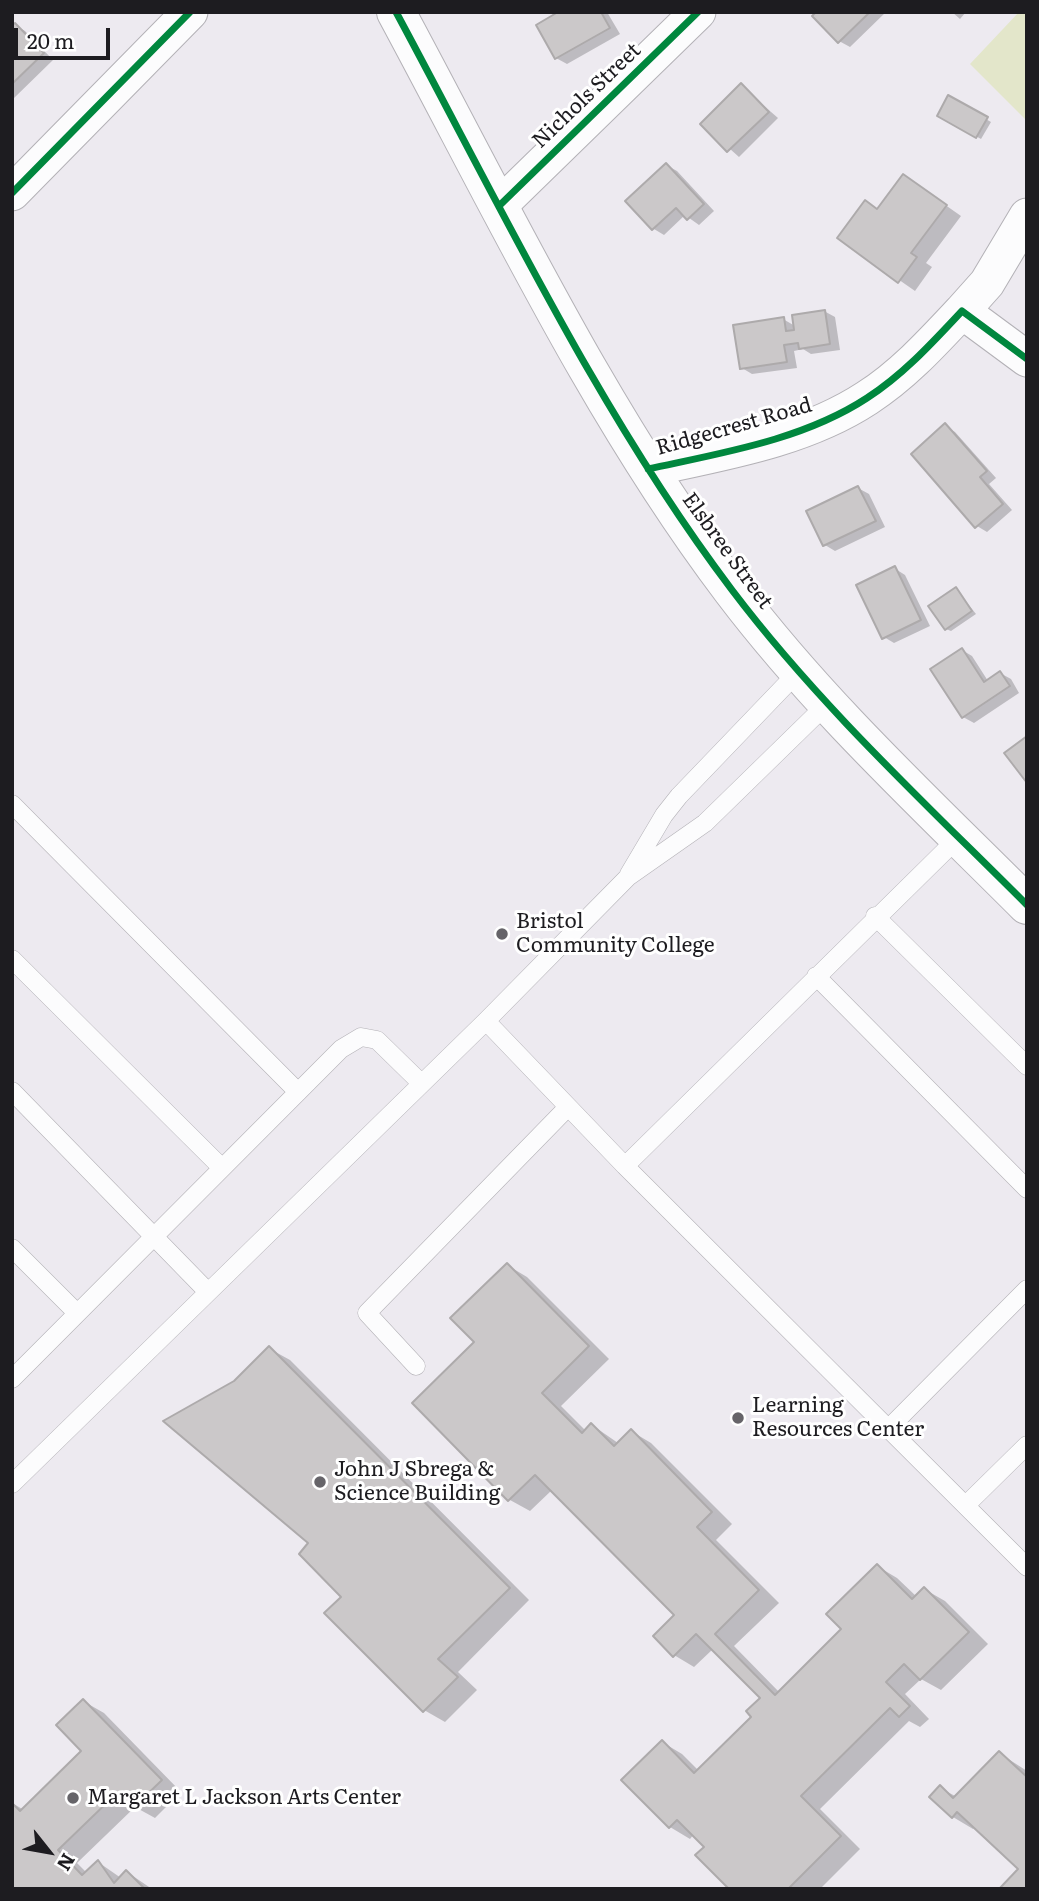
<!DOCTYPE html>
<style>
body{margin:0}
#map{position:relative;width:1039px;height:1901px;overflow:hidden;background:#edeaf0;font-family:Literata,serif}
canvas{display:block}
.frame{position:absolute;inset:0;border:14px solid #1d1c20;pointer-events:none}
.north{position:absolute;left:14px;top:1817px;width:70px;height:70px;-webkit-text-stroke:5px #fff;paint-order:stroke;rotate:121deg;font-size:19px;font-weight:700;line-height:28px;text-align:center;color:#1d1c20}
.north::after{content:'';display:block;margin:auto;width:24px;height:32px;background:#1d1c20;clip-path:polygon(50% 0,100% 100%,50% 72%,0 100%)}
.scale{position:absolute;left:14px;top:28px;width:96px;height:32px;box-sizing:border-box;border:4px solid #1d1c20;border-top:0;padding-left:9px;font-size:21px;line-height:24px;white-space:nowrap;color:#1d1c20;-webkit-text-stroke:5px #fff;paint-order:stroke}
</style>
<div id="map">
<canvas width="1039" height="1901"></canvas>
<div class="frame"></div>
<div class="north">N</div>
<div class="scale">20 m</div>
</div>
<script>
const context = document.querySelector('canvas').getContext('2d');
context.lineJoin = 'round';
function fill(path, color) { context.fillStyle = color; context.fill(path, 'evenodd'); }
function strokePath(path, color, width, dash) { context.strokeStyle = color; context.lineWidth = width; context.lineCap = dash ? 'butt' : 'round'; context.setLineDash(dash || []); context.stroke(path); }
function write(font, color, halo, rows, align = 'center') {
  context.font = font + ' Literata,serif'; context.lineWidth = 6; context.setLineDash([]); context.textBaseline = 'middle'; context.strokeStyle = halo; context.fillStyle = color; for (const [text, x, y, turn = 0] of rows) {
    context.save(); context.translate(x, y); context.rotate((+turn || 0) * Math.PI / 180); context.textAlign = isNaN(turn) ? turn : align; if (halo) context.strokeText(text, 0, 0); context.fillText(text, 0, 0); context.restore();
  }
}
const green = new Path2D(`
 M1019,12H1027V121L970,64Z`);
const shadow = new Path2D(`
 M561,12H607L620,34L567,64L556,58Z
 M819,12H886L850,47L839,41Z
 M952,12H966L960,19Z
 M15,25L25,31L53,60L12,100V27Z
 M741,86L778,118L739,157L702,124Z
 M949,98L991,122L981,139L939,115Z
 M666,165L677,171L714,211L699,225L685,215L664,235L654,229L628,201Z
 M904,176L961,216L926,263L932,267L915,291L839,238L865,202L878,210Z
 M824,311L835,317L840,350L811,354L803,349L794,351L797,368L752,374L742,368L783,319L795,326Z
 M945,426L955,432L996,478L989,484L1012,510L987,532L977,526Z
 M858,488L869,494L885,527L835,551L825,545Z
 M894,568L905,575L930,626L894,643L884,637Z
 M956,589L976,614L951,631L946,629Z
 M962,650L972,656L988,681L1000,673L1011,679L1019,693L974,723L963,717Z
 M507,1265L527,1277L609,1359L561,1406L586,1431L592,1425L618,1443L631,1431L651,1443L732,1524L716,1540L779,1603L734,1646L780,1693L843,1629L877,1566L897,1578L917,1597L924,1589L945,1601L988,1644L941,1690L921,1679L905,1694L929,1719L920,1727L909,1721L820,1809L860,1849L820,1889H731L707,1847L694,1834L690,1839L670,1827L662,1742L682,1754L699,1771L753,1717L762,1698L713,1649L694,1667L674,1655L676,1616L552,1490L530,1511L510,1500L414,1403L476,1342Z
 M270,1349L290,1360L529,1600L458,1672L477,1690L445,1722L424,1710L344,1597L311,1543Z
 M83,1701L104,1713L181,1792L155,1818L135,1807L77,1863L87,1873L98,1862L121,1878L127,1872L152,1889H12V1803L24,1810L84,1751Z
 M999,1753L1027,1771V1889L1020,1869L975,1827L973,1829L953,1817L940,1788L957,1797Z`);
const building = new Path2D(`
 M558,12H601L610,28L555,59L536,25Z
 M816,12H870L838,43L812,16Z
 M15,23L44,53L12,84V25Z
 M741,83L769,112L727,152L700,124Z
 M948,95L988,117L976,138L937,116Z
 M666,163L704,204L687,220L676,208L652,230L625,201Z
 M903,174L947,205L911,253L917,257L898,283L837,238L865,200L877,209Z
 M825,310L830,344L799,349L798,343L784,345L787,362L740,369L733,325L784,317L786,331L794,330L792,315Z
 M945,423L987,471L980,477L1003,504L975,528L911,454Z
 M858,486L876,521L823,546L806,511Z
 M895,566L921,620L882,639L856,585Z
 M956,587L972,611L945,630L928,606Z
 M962,648L984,682L1000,671L1010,686L962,718L930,669Z
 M1027,736V783L1004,753Z
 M507,1263L589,1346L542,1393L582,1433L591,1423L614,1446L631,1429L712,1512L697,1527L759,1590L715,1634L775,1695L841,1629L826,1614L877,1564L912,1599L924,1587L969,1632L920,1680L904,1664L886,1682L910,1706L899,1717L890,1708L801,1796L841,1836L788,1889H729L695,1855L704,1847L677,1820L669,1828L621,1780L662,1740L694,1773L751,1717L746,1711L760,1698L696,1634L673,1657L653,1636L674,1615L535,1475L508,1501L412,1403L474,1342L450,1318Z
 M269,1346L510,1588L438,1659L458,1677L423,1712L324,1613L341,1597L299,1554L308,1543L163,1421L234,1381Z
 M83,1699L162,1780L133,1808L118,1792L58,1850L82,1875L98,1860L114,1883L126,1870L145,1889H12V1803L20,1811L81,1751L56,1725Z
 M999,1751L1027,1777V1889H999L1018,1869L957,1812L952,1818L929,1797L940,1785L953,1798Z`);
const lane = new Path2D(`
 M12,804L298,1092
 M629,874L664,815L679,796L798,672
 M875,916L1027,1066
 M12,959L222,1168
 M816,976L1027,1189
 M486,1021L625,1166L1027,1567
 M12,1091L208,1292
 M625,1166L959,837
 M12,1248L77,1313
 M416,1366L367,1313L568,1107
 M12,1379L341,1049L361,1037L377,1040L420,1082
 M889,1428L1027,1289
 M12,1484L486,1021L628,877L705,823L827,704
 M966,1505L1027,1445`);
const street = new Path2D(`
 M12,193L190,12
 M500,205L698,12
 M962,311L987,283L1027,216
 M648,469C721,453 803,440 867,398C903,375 933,342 962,311L1027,359`);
const secondary = new Path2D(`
 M396,12C500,205 600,416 732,590C819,705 925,803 1027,905`);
const cycleway = new Path2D(`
 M396,12C500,205 600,416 732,590C819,705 925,803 1027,905
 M12,193L190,12
 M500,205L698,12
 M648,469C721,453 803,440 867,398C903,375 933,342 962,311L1027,359`);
const markers = [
 [502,934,7,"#666469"],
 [738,1418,7,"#666469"],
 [320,1482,7,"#666469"],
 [73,1798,7,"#666469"]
];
const streetNames = [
 ["Nichols Street",587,96,-44],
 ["Ridgecrest Road",734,427,-16],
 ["Elsbree Street",727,551,54]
];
const poiNames = [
 ["Bristol",516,922],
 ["Community College",516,946],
 ["Learning",752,1406],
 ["Resources Center",752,1430],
 ["John J Sbrega &",334,1470],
 ["Science Building",334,1494],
 ["Margaret L Jackson Arts Center",87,1798]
];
fill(green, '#e3e6ca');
fill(shadow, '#0003');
fill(building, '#cbc8c9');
strokePath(building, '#adaaab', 2);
strokePath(lane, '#b3b1b6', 19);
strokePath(street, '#b3b1b6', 37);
strokePath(secondary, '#b3b1b6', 40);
strokePath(lane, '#fcfcfd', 18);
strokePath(street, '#fcfcfd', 35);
strokePath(secondary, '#fcfcfd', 38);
strokePath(cycleway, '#00873e', 7);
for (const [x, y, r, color] of markers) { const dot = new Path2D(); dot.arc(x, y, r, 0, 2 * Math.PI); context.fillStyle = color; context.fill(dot); strokePath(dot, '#fff', 2.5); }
write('21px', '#1d1c20', '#fff', streetNames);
write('21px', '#1d1c20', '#fff', poiNames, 'left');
</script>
